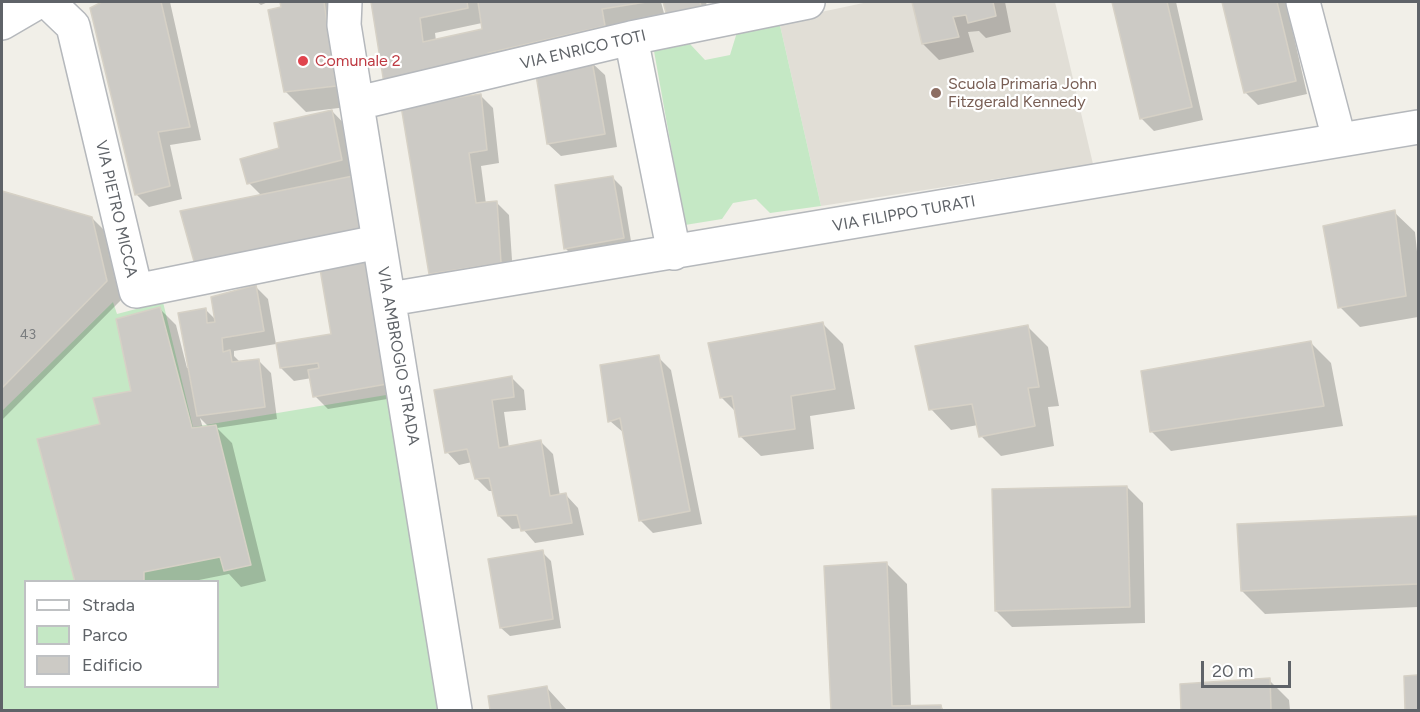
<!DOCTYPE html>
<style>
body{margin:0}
#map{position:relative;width:1420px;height:712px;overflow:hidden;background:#f1efe8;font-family:Figtree,sans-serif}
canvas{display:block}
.frame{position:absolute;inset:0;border:3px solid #5f6368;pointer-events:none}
.legend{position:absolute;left:24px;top:580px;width:195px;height:108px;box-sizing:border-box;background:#fff;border:2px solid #bfc1c3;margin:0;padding:8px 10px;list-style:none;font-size:18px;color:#5f6368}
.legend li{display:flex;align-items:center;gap:12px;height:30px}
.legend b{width:30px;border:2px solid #bfc1c3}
.scale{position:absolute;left:1201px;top:661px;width:90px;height:27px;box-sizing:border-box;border:3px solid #5f6368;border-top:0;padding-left:8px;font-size:18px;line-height:21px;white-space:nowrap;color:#5f6368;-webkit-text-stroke:4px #fff;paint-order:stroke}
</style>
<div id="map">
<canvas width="1420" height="712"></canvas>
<div class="frame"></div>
<ul class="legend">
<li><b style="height:8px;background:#fff"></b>Strada</li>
<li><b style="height:16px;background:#c5e8c5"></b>Parco</li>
<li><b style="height:16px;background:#cccac5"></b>Edificio</li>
</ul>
<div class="scale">20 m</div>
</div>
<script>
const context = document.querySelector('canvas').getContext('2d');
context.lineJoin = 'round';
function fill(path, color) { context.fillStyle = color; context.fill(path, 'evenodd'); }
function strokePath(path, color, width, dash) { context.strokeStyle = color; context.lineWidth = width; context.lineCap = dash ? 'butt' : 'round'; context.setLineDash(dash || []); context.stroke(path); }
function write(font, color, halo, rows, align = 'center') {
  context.font = font + ' Figtree,sans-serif'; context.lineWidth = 4.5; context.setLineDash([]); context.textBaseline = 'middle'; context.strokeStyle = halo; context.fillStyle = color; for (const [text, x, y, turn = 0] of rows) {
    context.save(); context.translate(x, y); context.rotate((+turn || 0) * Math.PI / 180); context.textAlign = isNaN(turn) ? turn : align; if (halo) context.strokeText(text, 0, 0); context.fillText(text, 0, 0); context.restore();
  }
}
const education = new Path2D(`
 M868,2H1055L1093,164L821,206L779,21Z`);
const green = new Path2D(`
 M779,21L821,206L770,213L756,199L733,203L722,219L685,225L654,51L690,44L705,60L730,55L738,29Z
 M113,302L117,314L163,302L193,427L386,395L442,710H2V411ZM26,582H218V686H26Z`);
const shadow = new Path2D(`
 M106,2H170L201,140L170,145L182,199L149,207L136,194L92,9Z
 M257,2H268L261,5Z
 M282,2H347L355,106L306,112L286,92Z
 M372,2H661L665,17L413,105L480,95L493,108L499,163L481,166L486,204L496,202L509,215L513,275L443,286L431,273L403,106L386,89ZM482,23L483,31L436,41L435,33Z
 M665,2H706L709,16H668Z
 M913,2H1005L1011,32L986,38L979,31L968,32L974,52L939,60L923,44Z
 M1114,2H1176L1203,120L1154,131L1141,118Z
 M1224,2H1286L1307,94L1258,105L1245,92Z
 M592,63L605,75L617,147L561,156L548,144Z
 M332,111L352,132L356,182L262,196L249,183L281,149Z
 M613,178L622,187L632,247L574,257L565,248Z
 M2,193L92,218L108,234L123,298L2,420Z
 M1394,212L1415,232L1418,261V317L1360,327L1340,307Z
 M321,270L399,397L328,409L315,396L312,378L294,381L281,368L332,336Z
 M256,287L268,299L276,344L234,351V356L240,362L258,360L271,373L277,419L217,428L232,443L266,581L241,587L229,574L189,582H77L102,425L132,392L160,309L176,325L187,368H189L205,309L216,320ZM200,418L209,427L203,428Z
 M823,324L843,344L855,409L810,416L814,449L761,456L740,436L736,412L721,397Z
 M1028,327L1048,347L1059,406L1048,407L1054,446L1001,456L981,436L978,425L951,430L931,409Z
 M1311,343L1331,363L1343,426L1171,451L1151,431Z
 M658,357L671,370L702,524L653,533L640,520L624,433L610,421Z
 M511,377L524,390L526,410L504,412L509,448L540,441L553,454L560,496L566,495L578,508L584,535L535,543L522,528L512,529L499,516L494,491H489L476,478L472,462L459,465L447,452Z
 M1127,487L1143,503L1145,623L1012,627L996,611Z
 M1418,517V607L1265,614L1242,591L1239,525Z
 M542,552L551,561L561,628L510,636L501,628Z
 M887,564L907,584L911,707H941L944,710H832L825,567Z
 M1405,677H1418V710H1406Z
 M1269,680L1289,700L1290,710H1182L1181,685Z
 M547,688L567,710H492L490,697Z`);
const building = new Path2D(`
 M102,2H161L190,127L158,132L170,186L135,195L90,8Z
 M280,2H324L336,86L284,92L268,10L281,7Z
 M371,2H467L468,8L420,18L423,42L482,29L478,2H646L602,9L605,26L488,53L492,65L385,90Z
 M663,2H700L701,7L667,16Z
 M912,2H993L996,16L968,23L966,15L953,17L959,37L922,44Z
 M1112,2H1167L1192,107L1140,119Z
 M1222,2H1277L1296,81L1244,93Z
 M592,61L605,134L547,144L536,75Z
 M481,94L487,150L469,153L476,203L497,201L501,263L429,274L401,106Z
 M332,110L342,160L247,184L240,159L279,148L274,123Z
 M353,176L364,229L195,265L180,211Z
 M613,176L624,238L564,249L555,185Z
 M2,191L92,217L107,281L2,388Z
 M1395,210L1406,296L1338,308L1323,226Z
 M365,258L387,384L313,397L308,370L319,368L318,363L280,368L276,343L331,334L320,269Z
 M256,285L264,331L222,338L223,352L230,350L232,362L259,359L265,407L197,416L178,313L206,308L207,323L215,322L211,297Z
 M160,307L192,428L216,425L251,565L224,571L220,557L144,572V582H75L37,439L100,424L93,398L131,391L116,319Z
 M823,322L835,389L791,396L795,429L739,437L732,396L720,398L708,343Z
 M1028,325L1039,387L1028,388L1035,426L979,437L972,404L929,410L915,346Z
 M1311,341L1324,406L1150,432L1141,371Z
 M659,355L690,511L639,521L620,418L608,422L600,365Z
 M512,376L514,397L492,400L499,448L541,440L550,496L566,493L572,523L521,531L517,515L498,516L489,478L475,479L467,449L445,453L434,390Z
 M1127,486L1130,607L995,611L992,489Z
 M1418,516V584L1241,591L1237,524Z
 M543,550L553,619L500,628L488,559Z
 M887,562L892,706L941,705L942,710H831L824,566Z
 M1418,675V710H1405L1404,676Z
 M1270,678L1271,710H1181L1180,684Z
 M547,686L551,710H490L488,696Z`);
const minor = new Path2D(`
 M48,2L73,26L136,291L378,242
 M345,2L344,25L455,710
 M1303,2L1339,139
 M2,23L38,2
 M631,38L674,253
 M358,103L631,38L808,2
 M390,299L1418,127`);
const markers = [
 [303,61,6,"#e0444e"],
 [936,93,6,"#8d6e63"]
];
const numberNames = [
 ["43",28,335]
];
const streetNames = [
 ["VIA ENRICO TOTI",583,50,-13],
 ["VIA PIETRO MICCA",116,209,77],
 ["VIA FILIPPO TURATI",904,214,-10],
 ["VIA AMBROGIO STRADA",398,356,80]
];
const healthNames = [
 ["Comunale 2",315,61]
];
const educationNames = [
 ["Scuola Primaria John",948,84],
 ["Fitzgerald Kennedy",948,102]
];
fill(education, '#e1ded6');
fill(green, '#c5e8c5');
fill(shadow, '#0003');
fill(building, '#cccac5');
strokePath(building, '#d6d1c6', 1.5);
strokePath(minor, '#b5b8bc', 36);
strokePath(minor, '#fff', 33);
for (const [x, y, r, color] of markers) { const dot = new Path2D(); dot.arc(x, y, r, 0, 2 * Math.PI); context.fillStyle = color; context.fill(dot); strokePath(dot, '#fff', 2); }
write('14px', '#7a7d7f', null, numberNames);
write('16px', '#5f6368', '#fff', streetNames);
write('16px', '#be3a42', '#fff', healthNames, 'left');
write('16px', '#785e54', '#fff', educationNames, 'left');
</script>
